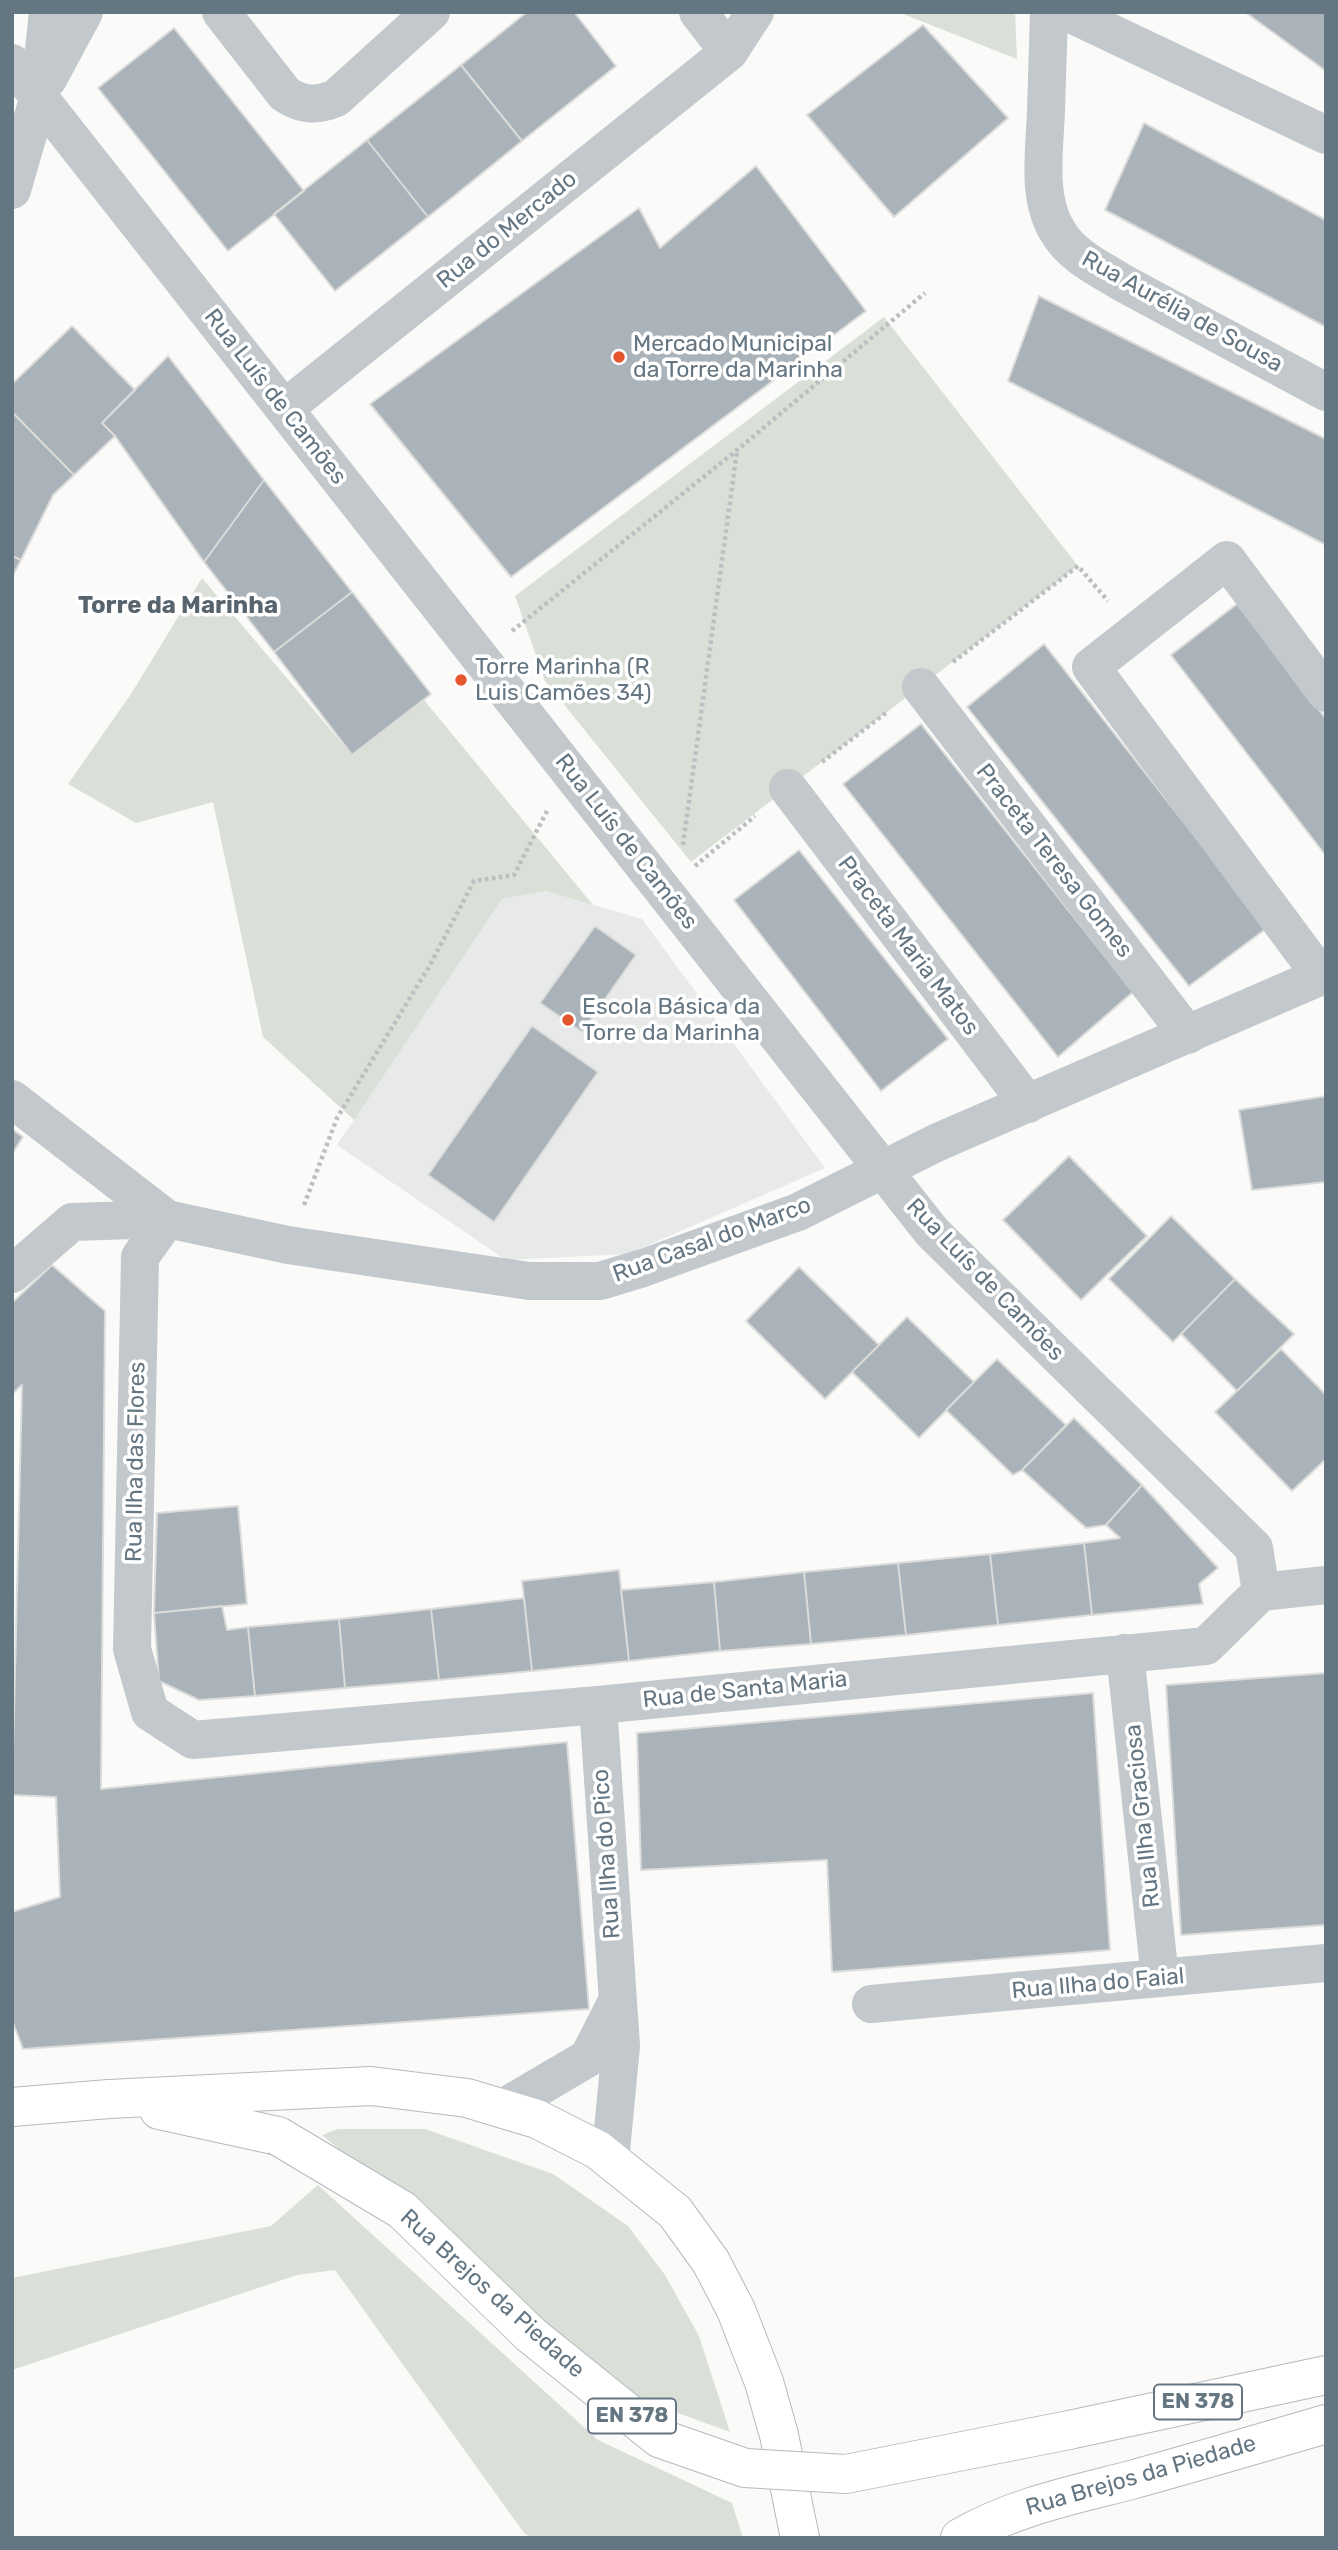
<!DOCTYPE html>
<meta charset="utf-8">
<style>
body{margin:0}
#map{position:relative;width:1338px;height:2550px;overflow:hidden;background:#fafaf8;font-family:Rubik,sans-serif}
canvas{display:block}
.frame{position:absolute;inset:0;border:14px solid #657683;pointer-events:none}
</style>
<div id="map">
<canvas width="1338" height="2550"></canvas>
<div class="frame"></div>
</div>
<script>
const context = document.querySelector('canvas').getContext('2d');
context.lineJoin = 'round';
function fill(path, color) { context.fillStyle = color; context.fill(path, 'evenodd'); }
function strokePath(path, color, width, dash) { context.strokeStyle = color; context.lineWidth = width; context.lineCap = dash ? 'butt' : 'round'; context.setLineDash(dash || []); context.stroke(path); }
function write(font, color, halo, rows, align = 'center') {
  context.font = font + ' Rubik,sans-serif'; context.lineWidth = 7; context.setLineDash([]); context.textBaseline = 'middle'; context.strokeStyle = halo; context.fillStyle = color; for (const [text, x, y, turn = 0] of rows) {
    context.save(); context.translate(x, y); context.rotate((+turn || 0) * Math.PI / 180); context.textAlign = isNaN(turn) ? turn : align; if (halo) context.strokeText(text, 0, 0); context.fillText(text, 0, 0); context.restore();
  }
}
const built = new Path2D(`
 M546,891L642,919L825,1168L628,1254L506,1260L337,1145L502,899Z`);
const green = new Path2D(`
 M898,12H1015L1017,59Z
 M884,317L1078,566L691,862L545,681L515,596Z
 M202,578L352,755L424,700L593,905L546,891L502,899L354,1120L263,1037L213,802L136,823L68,784L131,694Z
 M338,2129H425L553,2174L628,2226L665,2275L699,2336L730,2432L634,2397L322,2135Z
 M318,2185L598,2440L732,2503L743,2538H532L524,2533L335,2270L297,2275L12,2370V2278L271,2226Z`);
const building = new Path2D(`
 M527,12H574L616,66L522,141L461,65Z
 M1245,12H1326V71Z
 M923,25L1008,118L894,217L807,115Z
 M174,28L304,191L228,251L98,88Z
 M461,65L522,141L428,217L367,140Z
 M1144,123L1326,220V327L1105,210Z
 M367,140L428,217L335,291L274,214Z
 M756,166L866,311L511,577L370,404L639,208L660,248Z
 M1039,296L1326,439V545L1008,381Z
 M72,326L135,390L102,423L115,436L74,475L12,412V384Z
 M168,356L264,480L204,562L115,436L102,423Z
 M12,412L74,475L53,495L21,560L12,556Z
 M264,480L352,592L274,652L204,562Z
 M12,556L21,560L12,577Z
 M352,592L431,694L352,755L274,652Z
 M1237,604L1326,719V856L1171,655Z
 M1044,644L1267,928L1189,986L967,707Z
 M921,724L1133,992L1058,1057L843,784Z
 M799,850L948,1039L881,1091L734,900Z
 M595,926L636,955L582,1032L540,1003Z
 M532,1026L598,1072L494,1222L428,1175Z
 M1326,1096V1182L1252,1190L1239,1110Z
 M12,1129L23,1137L12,1154Z
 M1069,1156L1147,1236L1081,1300L1003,1220Z
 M1171,1216L1235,1279L1173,1342L1109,1279Z
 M52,1265L105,1311L101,1789L567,1742L589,2009L23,2049L12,2020V1912L60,1897L56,1797L12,1795L22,1385L12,1394V1303Z
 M799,1267L879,1345L825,1399L746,1321Z
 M1235,1279L1294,1334L1237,1391L1181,1334Z
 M907,1317L974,1382L919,1438L852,1372Z
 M1281,1349L1326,1395V1459L1292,1491L1215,1412Z
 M997,1359L1066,1425L1022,1470L1013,1475L946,1410Z
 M1074,1418L1142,1485L1106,1525L1086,1528L1022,1470Z
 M1142,1485L1218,1568L1199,1584L1203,1604L1092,1615L1084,1543L1120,1538L1106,1525Z
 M238,1506L247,1604L154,1613L157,1513Z
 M1084,1543L1092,1615L998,1625L990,1554Z
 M990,1554L998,1625L906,1635L898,1563Z
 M898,1563L906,1635L811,1644L804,1572Z
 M619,1570L629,1661L532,1671L522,1581Z
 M804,1572L811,1644L720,1651L714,1582Z
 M714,1582L720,1651L629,1661L621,1590Z
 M524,1598L532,1671L439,1680L431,1609Z
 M222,1606L227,1630L248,1627L255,1696L199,1700L159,1681L154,1613Z
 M431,1609L439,1680L345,1688L339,1619Z
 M339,1619L345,1688L255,1696L248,1627Z
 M1326,1673V1925L1181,1935L1166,1685Z
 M1093,1693L1110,1950L832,1972L827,1860L641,1870L637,1733Z`);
const path = new Path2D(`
 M512,631L737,450L925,293
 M953,662L1078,566L1108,601
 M822,762L887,712
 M683,845L737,451
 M695,866L755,816
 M304,1205L337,1118L430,965L474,881L514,875L548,809`);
const street = new Path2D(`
 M221,12L285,94C303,106 317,106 336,98L431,12
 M698,12L729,52
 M1049,12C1048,45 1047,77 1046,110C1045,148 1036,198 1058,232C1072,256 1099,268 1121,282L1326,392
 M1067,12L1326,135
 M12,63L932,1232L1254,1548L1261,1592
 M48,79L84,12
 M12,190L39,96L48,12
 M285,408L729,52L755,12
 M921,687L1188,1035
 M788,788L1028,1104
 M1321,976L1091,667L1227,560L1326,693
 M12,1099L167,1219L288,1245L529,1281H600L643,1268L798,1212L938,1142L1326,974
 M167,1219L140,1257L132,1649L150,1712L193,1740L598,1705L1206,1646L1261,1592L1326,1585
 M12,1274L72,1222L167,1219
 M1125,1653L1160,1978
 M598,1705L621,2046L610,2161
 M871,2004L1326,1963
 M503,2108L588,2058L616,2003`);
const primary = new Path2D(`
 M12,2107L109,2099L371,2086L467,2098L537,2119L598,2150L675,2212L711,2262L736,2310L764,2382L779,2435L800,2538
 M159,2110L278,2136
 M1069,2430L1326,2375
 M960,2538C1013,2507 1073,2495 1131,2480C1196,2462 1261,2443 1326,2424`);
const primaryBridge = new Path2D(`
 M278,2136L402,2210L531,2335L659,2438L745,2468L846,2474L1069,2430`);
const markers = [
 [619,357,7,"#e4572e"],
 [461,680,7,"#e4572e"],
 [568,1020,7,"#e4572e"]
];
const shields = [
 [1198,2402,88],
 [632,2416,88]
];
const shieldNames = [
 ["EN 378",1198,2402],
 ["EN 378",632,2416]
];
const streetNames = [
 ["Rua do Mercado",507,230,-39],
 ["Rua Aurélia de Sousa",1182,312,29],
 ["Rua Luís de Camões",275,397,52],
 ["Rua Luís de Camões",626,842,52],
 ["Praceta Teresa Gomes",1054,861,52],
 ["Praceta Maria Matos",908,946,53],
 ["Rua Casal do Marco",712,1240,-20],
 ["Rua Luís de Camões",985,1280,46],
 ["Rua Ilha das Flores",136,1462,-89],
 ["Rua de Santa Maria",745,1690,-6],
 ["Rua Ilha Graciosa",1143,1816,-96],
 ["Rua Ilha do Pico",607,1854,-94],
 ["Rua Ilha do Faial",1098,1984,-5],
 ["Rua Brejos da Piedade",492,2294,42],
 ["Rua Brejos da Piedade",1141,2476,-16]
];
const poiNames = [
 ["Mercado Municipal",633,344],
 ["da Torre da Marinha",633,370],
 ["Torre Marinha (R",475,667],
 ["Luis Camões 34)",475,693],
 ["Escola Básica da",582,1007],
 ["Torre da Marinha",582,1033]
];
const neighbourhoodNames = [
 ["Torre da Marinha",178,606]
];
fill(built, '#e8e9e9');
fill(green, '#dadfd7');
fill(building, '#aab3b9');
strokePath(building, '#dcdcda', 2);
strokePath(primary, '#b5babe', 40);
strokePath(path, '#bbbfc2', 4.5, [3.5, 3.5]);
strokePath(street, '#c3c8cc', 38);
strokePath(primary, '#fff', 38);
strokePath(primaryBridge, '#b5babe', 40, []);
strokePath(primaryBridge, '#fff', 38);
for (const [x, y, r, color] of markers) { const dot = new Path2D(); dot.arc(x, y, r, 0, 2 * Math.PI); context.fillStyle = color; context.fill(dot); strokePath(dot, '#fff', 2.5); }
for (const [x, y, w] of shields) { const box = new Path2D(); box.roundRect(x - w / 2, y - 17.5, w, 35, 5); context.fillStyle = '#fff'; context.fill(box); strokePath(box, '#657683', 2); }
write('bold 21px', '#657683', null, shieldNames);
write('23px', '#657683', '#fff', streetNames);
write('23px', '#657683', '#fff', poiNames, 'left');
write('bold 24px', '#57646e', '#fff', neighbourhoodNames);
</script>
